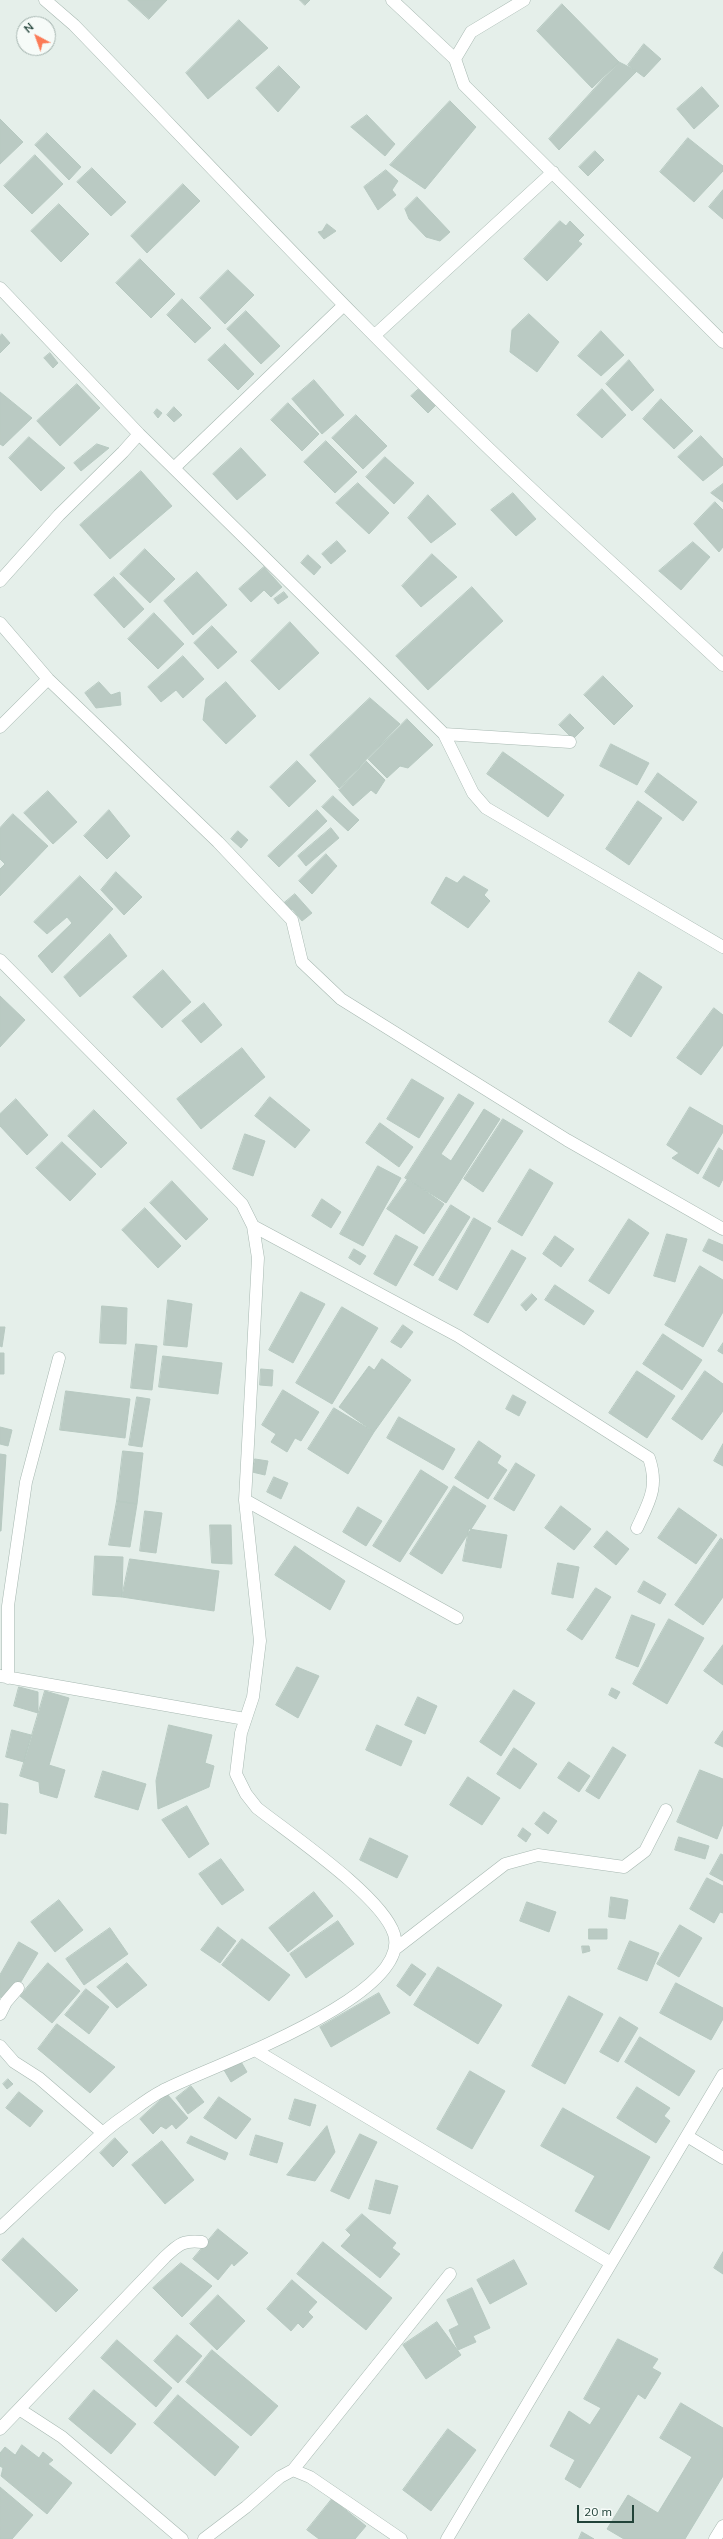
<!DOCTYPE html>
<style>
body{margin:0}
#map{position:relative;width:723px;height:2539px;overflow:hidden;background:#e5efea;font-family:Mulish,sans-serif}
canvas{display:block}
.north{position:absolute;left:16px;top:16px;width:40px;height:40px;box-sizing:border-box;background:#f6fbf8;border:1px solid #a1b1ac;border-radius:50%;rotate:319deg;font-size:11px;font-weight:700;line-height:16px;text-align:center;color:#224339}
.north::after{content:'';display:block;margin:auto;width:14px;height:18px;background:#fb7b57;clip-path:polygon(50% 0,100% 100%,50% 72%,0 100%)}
.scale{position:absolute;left:577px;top:2505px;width:57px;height:18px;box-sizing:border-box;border:2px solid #224339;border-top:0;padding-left:5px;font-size:12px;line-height:14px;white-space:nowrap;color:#224339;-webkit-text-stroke:3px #f6fbf8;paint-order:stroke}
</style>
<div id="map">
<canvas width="723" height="2539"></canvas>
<div class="north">N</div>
<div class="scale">20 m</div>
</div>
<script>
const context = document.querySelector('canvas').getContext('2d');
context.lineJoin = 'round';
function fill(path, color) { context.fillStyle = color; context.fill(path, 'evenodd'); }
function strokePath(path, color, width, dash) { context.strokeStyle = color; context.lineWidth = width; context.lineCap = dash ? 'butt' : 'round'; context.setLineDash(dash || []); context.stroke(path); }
const building = new Path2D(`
 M128,0H167L149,19Z
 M300,0H310L305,5Z
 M562,4L619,62L592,88L537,31Z
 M239,20L268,48L208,99L186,73Z
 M644,44L661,59L644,77L628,65Z
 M619,62L637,71L559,150L549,139Z
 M279,66L300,87L278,112L256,88Z
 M702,87L719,106L694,129L677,109Z
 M450,101L476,127L425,189L390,165Z
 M367,115L395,144L385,156L351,127Z
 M0,119L23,142L0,164Z
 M47,133L81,167L69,180L35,145Z
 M688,138L723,166V171L694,202L660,172Z
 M595,151L604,160L588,176L579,167Z
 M35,155L63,184L32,214L4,186Z
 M92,168L126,202L111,216L77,182Z
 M386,170L398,181L392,190L396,195L378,210L364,187Z
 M183,184L200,201L147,253L131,236Z
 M723,190V219L709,207Z
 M417,197L450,232L440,241L426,237L409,219L405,209Z
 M59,204L89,234L61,262L31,231Z
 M560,221L566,226L570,221L584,235L578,241L582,244L547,281L524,259Z
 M327,224L336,231L324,239L318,232L322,231Z
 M140,259L175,294L151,318L116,283Z
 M228,270L254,295L225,324L200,298Z
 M182,299L211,328L195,343L167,315Z
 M246,311L280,346L261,364L227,329Z
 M529,314L559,342L537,372L510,352L512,330Z
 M601,331L624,355L601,376L578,356Z
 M2,334L10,343L0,353V336Z
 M225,344L254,374L238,390L208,360Z
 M50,353L58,363L53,368L44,358Z
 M629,360L654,390L632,411L606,384Z
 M314,380L344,415L322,434L292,399Z
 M77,384L100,408L60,446L37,421Z
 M421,387L438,403L428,413L411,396Z
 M602,389L626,415L602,438L577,415Z
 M0,392L32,418L3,446L0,444Z
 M661,399L693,431L674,449L643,419Z
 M288,403L319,434L302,451L271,420Z
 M174,407L182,415L174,422L167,415Z
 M157,409L162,413L158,418L154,413Z
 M356,415L387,446L363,469L332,438Z
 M701,436L723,459V465L703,481L678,457Z
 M29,437L65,468L41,491L9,458Z
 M326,441L357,472L335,493L304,462Z
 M97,444L109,448L81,471L74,463Z
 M241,448L266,475L237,500L213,474Z
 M385,457L414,483L394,504L366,477Z
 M141,471L172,506L110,559L80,525Z
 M358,483L389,513L369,534L336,503Z
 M723,484V502L711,493Z
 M513,493L536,519L516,536L491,510Z
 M428,495L456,524L431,543L408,518Z
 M715,502L723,510V547L719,552L694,524Z
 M337,541L346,551L331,564L322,554Z
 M693,542L710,557L681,590L659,571Z
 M145,549L175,579L150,603L120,574Z
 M432,554L457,577L421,607L402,586Z
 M308,555L321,567L314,575L301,563Z
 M264,567L282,587L271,597L264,590L251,602L239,589Z
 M197,572L227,605L193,635L164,601Z
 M114,577L144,609L124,628L94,595Z
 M472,587L503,621L428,690L396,656Z
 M284,592L288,597L278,604L274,599Z
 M154,613L184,644L158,669L128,639Z
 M290,622L319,653L279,690L251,661Z
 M212,626L237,652L218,669L194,643Z
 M183,656L204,679L183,698L176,690L161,702L148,687Z
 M603,676L633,706L614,725L584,695Z
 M99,682L111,695L120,692L121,705L96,708L85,693Z
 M226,682L256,716L226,744L203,720L206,699Z
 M370,698L400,724L339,788L310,755Z
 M570,714L584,728L573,739L559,725Z
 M407,719L433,745L408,768L400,766L387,778L368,759Z
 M611,744L649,763L637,785L600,766Z
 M503,752L564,795L548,817L487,774Z
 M297,761L316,781L289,807L270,787Z
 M366,761L385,780L376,794L371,790L353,806L339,790Z
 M658,773L697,802L683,821L645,792Z
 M48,791L77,822L53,844L24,813Z
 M333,796L359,820L348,831L322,807Z
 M638,801L662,818L629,865L606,849Z
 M109,810L130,836L107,859L84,836Z
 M317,810L327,821L279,867L268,856Z
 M13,814L48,846L0,896V869L5,864L0,859V828Z
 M331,828L339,838L306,866L298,856Z
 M238,831L248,840L241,848L231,839Z
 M326,854L337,866L312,894L299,881Z
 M116,872L142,897L124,915L101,890Z
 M80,876L113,909L52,973L38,956L72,923L67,917L47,934L34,922Z
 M464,876L488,890L484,895L490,901L468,928L431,903L446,877L457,883Z
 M295,894L312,913L302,921L292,909L289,911L283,904Z
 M110,934L127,956L80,997L64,977Z
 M163,970L191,1002L162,1028L133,997Z
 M639,972L662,987L631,1037L609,1022Z
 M0,996L25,1020L0,1047Z
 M204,1003L222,1025L201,1043L182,1021Z
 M714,1008L723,1015V1045L701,1075L677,1058Z
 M242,1048L265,1077L201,1129L177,1099Z
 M412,1079L444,1098L419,1138L387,1119Z
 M459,1094L474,1103L441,1154L451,1161L484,1109L500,1119L446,1203L405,1178Z
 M270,1097L310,1130L295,1148L255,1116Z
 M16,1099L48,1135L27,1155L0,1126V1114Z
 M690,1107L723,1126V1132L698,1174L672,1158L679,1153L667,1145Z
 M94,1110L127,1143L101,1168L68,1136Z
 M503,1119L523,1131L483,1192L464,1179Z
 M380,1123L413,1147L399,1167L366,1143Z
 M245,1134L265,1141L253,1176L233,1169Z
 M62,1142L96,1174L70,1201L36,1168Z
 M719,1148L723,1151V1179L719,1187L703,1178Z
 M378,1166L401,1178L363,1246L340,1234Z
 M530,1169L553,1183L522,1236L498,1222Z
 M408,1179L444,1204L424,1234L387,1209Z
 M172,1181L208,1219L186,1240L150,1203Z
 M322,1199L341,1212L331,1228L312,1216Z
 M451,1205L470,1217L433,1276L414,1265Z
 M145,1208L181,1246L158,1268L122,1230Z
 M474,1218L491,1228L457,1290L439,1280Z
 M629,1219L649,1233L609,1294L589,1281Z
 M667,1234L687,1239L675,1282L654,1276Z
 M396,1235L418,1247L396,1286L374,1274Z
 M555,1236L574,1249L561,1267L543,1254Z
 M709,1239L723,1245V1261L703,1251Z
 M354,1249L366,1256L360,1265L349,1258Z
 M512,1250L526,1258L488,1323L474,1315Z
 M700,1266L723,1280V1312L703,1347L665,1325Z
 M555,1285L594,1311L584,1325L545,1300Z
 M301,1292L325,1304L293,1363L269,1350Z
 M532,1294L537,1299L526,1311L521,1305Z
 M168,1300L192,1304L187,1347L164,1345Z
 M102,1306L127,1308L126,1344L100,1343Z
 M342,1307L378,1328L332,1404L296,1383Z
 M403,1325L413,1332L401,1348L391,1342Z
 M0,1327H5L2,1347L0,1346Z
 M663,1334L702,1360L682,1390L643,1364Z
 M723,1343V1354L718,1351Z
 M136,1344L157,1346L152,1390L131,1388Z
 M0,1353H4V1374H0Z
 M163,1356L222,1363L218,1394L159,1387Z
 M382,1359L411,1380L374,1432L339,1407L369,1366L374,1370Z
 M261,1369L273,1370L272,1386L260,1385Z
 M637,1371L675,1396L647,1438L609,1413Z
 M705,1371L723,1384V1411L702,1440L672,1419Z
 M283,1390L319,1412L301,1441L295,1438L287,1452L271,1442L276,1434L262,1425Z
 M66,1391L130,1399L125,1438L60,1430Z
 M513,1395L526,1402L519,1416L506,1409Z
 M137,1397L150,1399L142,1447L129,1445Z
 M334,1408L374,1432L348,1474L308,1449Z
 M399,1417L455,1449L443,1470L387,1438Z
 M0,1427L12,1430L8,1446L0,1444Z
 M479,1441L501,1456L497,1463L507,1470L488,1499L455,1478Z
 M723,1444V1466L714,1461Z
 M123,1451L143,1453L137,1504L117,1501Z
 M0,1454L6,1455L1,1531H0Z
 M255,1459L268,1461L265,1475L252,1472Z
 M516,1463L535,1475L514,1511L494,1499Z
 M421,1470L448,1487L400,1562L373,1546Z
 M274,1477L288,1483L281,1499L267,1492Z
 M454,1486L486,1506L442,1574L410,1554Z
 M117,1501L137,1504L130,1547L109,1545Z
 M561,1506L591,1529L574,1550L545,1528Z
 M358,1507L382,1521L366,1546L343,1532Z
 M679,1508L717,1535L696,1564L658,1538Z
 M145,1511L162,1513L156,1553L140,1551Z
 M210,1525H231L232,1564L212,1563Z
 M469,1529L507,1535L501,1568L463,1561Z
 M607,1531L629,1549L616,1565L594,1547Z
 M721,1538L723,1540V1597L703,1625L675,1605Z
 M295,1546L345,1581L330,1610L275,1575Z
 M95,1556L123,1557L122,1597L93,1595Z
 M130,1559L219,1571L214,1611L122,1597Z
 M558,1563L579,1567L573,1598L552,1594Z
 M644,1581L666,1594L660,1604L638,1592Z
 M596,1588L611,1597L582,1640L567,1630Z
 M632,1615L655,1624L638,1667L616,1658Z
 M669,1619L704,1638L667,1704L633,1684Z
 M723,1645V1685L704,1671Z
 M297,1667L319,1676L298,1718L276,1705Z
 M19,1687L38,1692V1713L14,1706Z
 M612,1688L620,1692L616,1699L609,1695Z
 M514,1690L535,1703L501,1756L480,1742Z
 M45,1691L69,1698L49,1765L65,1770L57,1798L40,1793L39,1782L20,1776Z
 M418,1697L437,1706L425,1734L405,1725Z
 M169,1725L212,1735L205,1763L214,1766L209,1787L158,1809L156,1781Z
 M377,1725L412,1741L401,1766L366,1750Z
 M12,1730L31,1735L24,1762L6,1757Z
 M723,1731V1747L715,1743Z
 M613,1747L626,1755L599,1799L586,1791Z
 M514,1748L537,1764L520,1789L497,1774Z
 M569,1762L590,1776L579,1792L558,1778Z
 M700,1770L723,1779V1824L717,1839L677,1822Z
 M103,1771L146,1784L138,1810L95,1797Z
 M468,1777L500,1798L482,1825L450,1805Z
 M0,1803L8,1804L6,1834L0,1833Z
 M187,1806L209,1844L189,1858L162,1820Z
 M544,1812L557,1821L548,1834L535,1824Z
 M523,1828L531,1834L526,1842L518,1836Z
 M679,1837L709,1846L705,1859L675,1850Z
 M370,1838L408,1856L397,1878L360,1860Z
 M721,1854L723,1855V1881L710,1874Z
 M221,1859L244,1890L222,1905L199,1874Z
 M707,1878L723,1886V1913L720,1912L714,1923L690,1909Z
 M314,1892L333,1916L288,1952L269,1928Z
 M611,1897L628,1900L625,1919L609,1917Z
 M59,1900L83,1930L55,1952L31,1922Z
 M527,1902L556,1912L549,1932L520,1921Z
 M338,1921L354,1944L306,1978L290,1954Z
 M680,1925L702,1938L679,1977L657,1964Z
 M218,1927L236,1941L220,1963L201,1950Z
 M110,1928L128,1954L84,1985L66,1959Z
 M589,1929H607V1939H589Z
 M242,1939L290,1975L269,2001L222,1965Z
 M630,1941L659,1953L647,1981L618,1969Z
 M19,1942L38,1953L9,2002L0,1997V1975Z
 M582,1946H589L590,1951L583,1953Z
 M48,1963L80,1991L52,2023L20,1996Z
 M127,1963L147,1985L117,2008L97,1987Z
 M412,1964L426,1974L410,1996L397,1986Z
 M438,1967L502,2005L478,2044L414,2005Z
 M676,1983L723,2008V2019L711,2040L660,2013Z
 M86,1989L109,2007L89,2034L65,2015Z
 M379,1993L390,2013L331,2047L320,2027Z
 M569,1996L603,2014L565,2084L532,2066Z
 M620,2017L638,2028L618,2062L600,2052Z
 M57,2024L115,2067L90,2093L38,2049Z
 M640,2037L695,2071L679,2096L625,2062Z
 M240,2060L247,2072L231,2082L224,2070Z
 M470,2071L505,2091L472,2149L437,2129Z
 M8,2079L13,2084L7,2089L3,2084Z
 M191,2086L204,2102L188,2114L176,2098Z
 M637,2087L670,2108L664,2116L670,2121L656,2143L617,2118Z
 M19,2092L43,2111L30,2127L6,2108Z
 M167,2094L188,2118L176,2129L172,2124L166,2129L161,2126L153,2134L140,2119Z
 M219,2097L251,2119L236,2139L204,2118Z
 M295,2099L316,2105L310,2126L289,2119Z
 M563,2108L650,2157L609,2230L575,2211L595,2176L541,2146Z
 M327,2126L335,2152L315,2181L287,2175Z
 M360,2134L377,2142L349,2199L331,2191Z
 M256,2135L283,2143L277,2163L250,2155Z
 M191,2136L228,2153L225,2160L187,2143Z
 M115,2138L128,2152L113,2167L100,2153Z
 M162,2141L194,2180L165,2204L132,2165Z
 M376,2180L398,2186L390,2214L369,2209Z
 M362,2214L396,2243L392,2248L400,2254L380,2278L341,2246L351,2235L346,2230Z
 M218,2229L248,2253L234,2266L232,2263L218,2280L193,2259Z
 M23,2238L78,2290L56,2312L2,2260Z
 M323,2242L392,2298L366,2330L297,2274Z
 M723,2252V2274L714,2268Z
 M514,2260L527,2284L490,2304L477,2280Z
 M181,2263L212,2286L182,2317L153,2288Z
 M292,2280L317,2302L308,2312L313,2317L303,2328L298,2323L291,2331L267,2309Z
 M472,2288L490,2328L473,2336L476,2342L458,2350L449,2330L459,2325L447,2300Z
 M218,2295L245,2321L217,2350L190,2324Z
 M437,2322L461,2355L426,2379L403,2345Z
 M177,2335L202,2356L178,2383L154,2361Z
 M618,2339L658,2359L652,2368L661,2373L645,2399L638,2394L580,2488L565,2479L575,2460L550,2446L569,2411L590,2425L601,2408L584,2399Z
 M117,2340L172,2388L156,2407L101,2358Z
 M212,2350L278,2406L251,2436L186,2382Z
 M94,2390L136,2424L111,2454L69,2419Z
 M178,2395L239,2447L215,2476L154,2423Z
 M681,2403L723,2428V2476L685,2539H624L607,2529L628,2495L658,2513L692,2457L660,2438Z
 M448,2429L476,2450L431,2511L403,2490Z
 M22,2445L39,2458L43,2452L53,2460L48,2464L72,2483L47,2514L1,2476L3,2468L0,2466V2453L5,2447L15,2455Z
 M0,2487L33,2515L12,2539H0Z
 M332,2499L366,2526L355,2539H319L307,2530Z
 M582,2532L594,2539H579Z`);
const minor = new Path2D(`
 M45,0L74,25C227,183 377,345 538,495C599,552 662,608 723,665
 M392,0L455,59L464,85L723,342
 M455,59L471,32L524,0
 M0,288L139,434L444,734L473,793L486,808L723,947
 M375,335L553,172
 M174,468L344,305
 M0,581L59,515L123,452L139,434
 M0,623L48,679L218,842L292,920L302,962L341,999L567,1140L723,1229
 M0,727L48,679
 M444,734L570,742
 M0,960L242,1204L253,1226L258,1258L245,1500L260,1641L253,1697L241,1733L236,1774L246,1794L257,1808C290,1834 382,1896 394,1934C414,1997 205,2068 162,2091C148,2098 135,2109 122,2118C107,2128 93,2142 80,2154C53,2178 26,2203 0,2228
 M253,1226L458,1336L649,1458C659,1487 649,1502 637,1528
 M245,1500L457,1618
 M0,1676L245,1719
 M8,1678V1606L26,1482L59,1358
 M395,1949L505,1864L538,1855L624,1867L645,1851L666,1810
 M0,2014L6,2002L18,1988
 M0,2046L14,2062L39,2078L103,2133
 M255,2050L611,2263
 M687,2136L723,2158
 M19,2409L62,2437L182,2539
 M0,2429L165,2257C179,2244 183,2240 202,2242
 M293,2470L310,2477L401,2539
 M204,2539L246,2507L280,2477L293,2470L450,2274
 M447,2539L723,2075
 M715,2539L723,2526`);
fill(building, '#bacac3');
strokePath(building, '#b7c9c1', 1);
strokePath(minor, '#a7b8b1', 13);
strokePath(minor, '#fff', 12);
</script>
